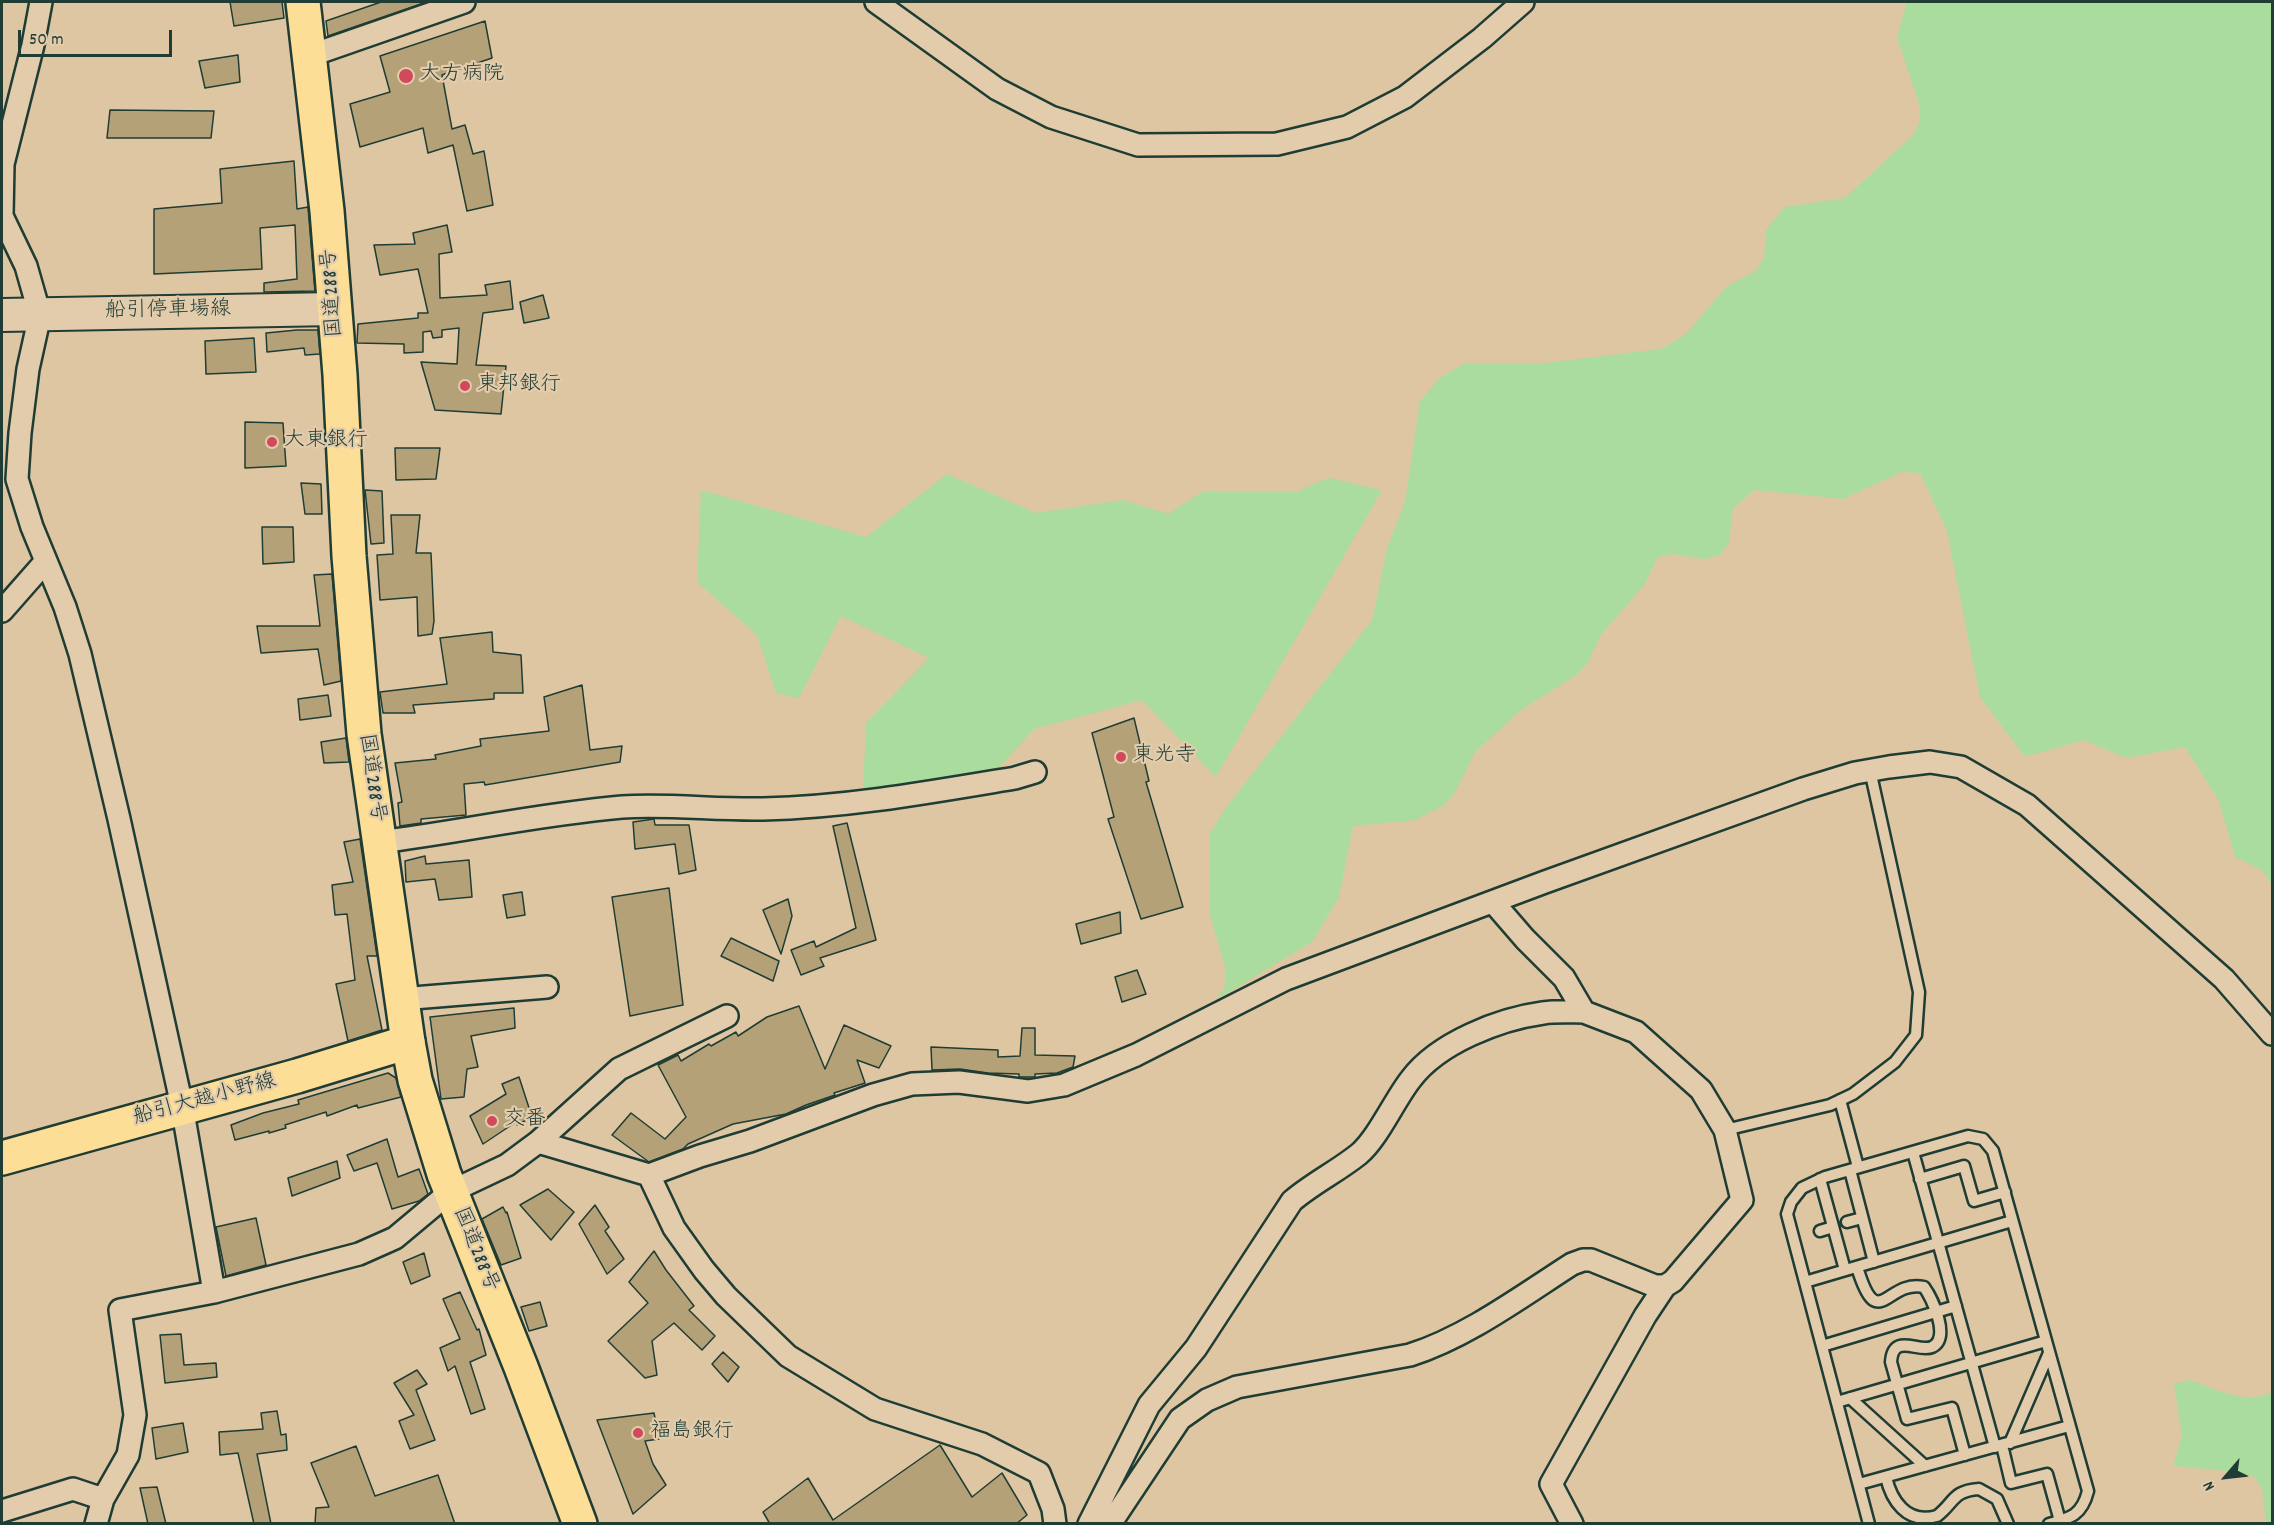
<!DOCTYPE html>
<meta charset="utf-8">
<style>
body{margin:0}
#map{position:relative;width:2274px;height:1525px;overflow:hidden;background:#dec6a3;font-family:Dekko,sans-serif}
canvas{display:block}
.frame{position:absolute;inset:0;border:3px solid #1f3d34;pointer-events:none}
.north{position:absolute;left:2196px;top:1447px;width:60px;height:60px;-webkit-text-stroke:4px #e3ccac;paint-order:stroke;rotate:242deg;font-size:16px;font-weight:700;line-height:24px;text-align:center;color:#1f3d34}
.north::after{content:'';display:block;margin:auto;width:21px;height:27px;background:#1f3d34;clip-path:polygon(50% 0,100% 100%,50% 72%,0 100%)}
.scale{position:absolute;left:18px;top:30px;width:154px;height:27px;box-sizing:border-box;border:3px solid #1f3d34;border-top:0;padding-left:8px;font-size:18px;line-height:21px;white-space:nowrap;color:#1f3d34;-webkit-text-stroke:4px #e3ccac;paint-order:stroke}
</style>
<div id="map">
<canvas width="2274" height="1525"></canvas>
<div class="frame"></div>
<div class="north">N</div>
<div class="scale">50 m</div>
</div>
<script>
const context = document.querySelector('canvas').getContext('2d');
context.lineJoin = 'round';
function fill(path, color) { context.fillStyle = color; context.fill(path, 'evenodd'); }
function strokePath(path, color, width, dash) { context.strokeStyle = color; context.lineWidth = width; context.lineCap = dash ? 'butt' : 'round'; context.setLineDash(dash || []); context.stroke(path); }
function write(font, color, halo, rows, align = 'center') {
  context.font = font + ' Dekko,"Klee One",sans-serif'; context.lineWidth = 4.5; context.setLineDash([]); context.textBaseline = 'middle'; context.strokeStyle = halo; context.fillStyle = color; for (const [text, x, y, turn = 0] of rows) {
    context.save(); context.translate(x, y); context.rotate((+turn || 0) * Math.PI / 180); context.textAlign = isNaN(turn) ? turn : align; if (halo) context.strokeText(text, 0, 0); context.fillText(text, 0, 0); context.restore();
  }
}
const green = new Path2D(`
 M1907,2H2272V885L2262,870L2235,857L2219,801L2185,747L2126,758L2084,740L2025,757L1980,697L1947,531L1920,473L1902,472L1843,499L1755,490L1733,508L1729,542L1720,555L1704,559L1673,554L1658,557L1644,585L1601,635L1587,664L1575,676L1521,710L1475,752L1454,794L1443,806L1415,820L1353,826L1339,897L1312,942L1216,1000L1225,987L1226,970L1209,911V835L1225,809L1372,620L1388,545L1405,502L1420,401L1440,378L1465,363H1545L1661,349L1686,334L1727,286L1754,272L1764,259L1766,230L1785,207L1845,198L1913,135L1920,122V107L1897,37Z
 M947,474L1036,513L1123,500L1168,514L1202,492H1296L1328,478L1382,490L1216,777L1142,700L1034,729L998,769L863,790L866,723L929,658L841,616L799,698L776,693L757,635L697,582L701,490L866,537Z
 M2189,1380C2216,1389 2245,1406 2272,1392V1523H2266L2262,1490L2255,1477L2239,1472L2173,1466L2182,1436L2174,1384Z`);
const building = new Path2D(`
 M230,2H282L284,18L234,26Z
 M381,2H427L328,36L326,21Z
 M485,21L492,58L442,75L452,129L465,125L473,154L484,151L493,205L467,211L453,145L428,153L423,128L360,147L350,104L390,92L380,56Z
 M238,55L240,82L205,88L199,61Z
 M110,110L214,111L211,138H107Z
 M294,161L297,209L308,207L315,291L264,292V283L297,279L295,225L260,228L262,269L154,274V209L222,203L220,169Z
 M447,225L452,252L439,254L440,298L487,295L485,285L510,281L513,309L483,313L476,365L506,366L501,414L435,410L421,362L457,364L459,328L442,330V337L433,338L431,331L423,332V352L404,353V344L357,343L358,324L418,318V313H428L418,269L380,275L374,245L415,244L413,233Z
 M543,295L549,318L524,323L520,302Z
 M297,330H318L320,354L305,355L304,348L267,352L266,333Z
 M254,338L256,372L206,374L205,341Z
 M245,422L283,423L286,466L245,468Z
 M395,448H440L436,479L396,480Z
 M301,483L321,484L322,514H305Z
 M365,490L382,491L384,543L371,544Z
 M391,515H420L416,553H431L434,621L432,634L418,636L417,597L380,600L377,555L393,554Z
 M262,527H293L294,562L263,564Z
 M332,574L341,681L324,685L318,649L261,653L257,626H320L314,575Z
 M492,632L493,652L521,655L523,693H494V699L413,705L415,713H383L380,692L447,684L440,638Z
 M582,685L590,750L622,746L620,762L485,785L484,782L464,784L466,815L421,819V823L400,826L398,803L402,802L395,763L436,759L435,755L481,746L480,739L549,731L544,697Z
 M328,695L331,716L300,720L298,699Z
 M1134,718L1149,781L1146,782L1183,907L1141,919L1108,819L1114,817L1092,733Z
 M346,738L349,762L324,763L321,742Z
 M654,819L655,825H689L696,870L679,874L675,844L635,849L633,822Z
 M847,823L876,940L820,958L824,966L801,975L791,950L814,941L816,947L856,928L833,826Z
 M360,839L377,956H367L382,1030L348,1041L336,984L355,980L347,914L335,915L332,885L353,882L344,842Z
 M425,856L426,864L469,860L472,897L439,900L435,879L406,882L405,861Z
 M669,888L683,1005L630,1016L612,897Z
 M522,892L525,915L507,918L503,895Z
 M788,899L792,916L781,954L763,910Z
 M1120,912L1121,933L1081,944L1076,924Z
 M731,938L779,961L773,981L721,956Z
 M1137,970L1146,994L1122,1002L1115,977Z
 M799,1006L825,1069L844,1025L891,1046L879,1068L857,1060L865,1083L834,1093L835,1095L806,1105L786,1114L733,1124L688,1144L683,1149L649,1162L612,1135L631,1113L665,1139L686,1117L658,1065L678,1055L681,1061L709,1044L711,1046L736,1032L738,1036L767,1017Z
 M514,1008L515,1028L471,1036L478,1067L467,1069L464,1097L441,1099L430,1017Z
 M1022,1028H1035V1055L1075,1056L1073,1067L1057,1073L1035,1074V1077H1019V1074L988,1073L960,1069L932,1070L931,1047L998,1050V1057L1020,1056Z
 M388,1073L396,1078L401,1097L358,1108L357,1105L327,1116L326,1112L285,1125L286,1128L269,1133V1131L235,1140L231,1125L263,1113L299,1104L298,1100Z
 M519,1077L532,1117L517,1125L516,1122L483,1144L470,1116L506,1094L502,1084Z
 M387,1139L398,1177L419,1169L428,1194L419,1201L392,1209L377,1163L354,1171L347,1155Z
 M337,1161L340,1178L292,1196L288,1178Z
 M548,1189L574,1212L551,1240L520,1205Z
 M595,1205L609,1227L605,1231L624,1259L607,1274L579,1224Z
 M503,1207L506,1213L507,1212L521,1258L501,1265L482,1219Z
 M256,1218L266,1265L226,1276L216,1227Z
 M654,1251L666,1270L694,1306L689,1310L715,1336L702,1350L674,1323L652,1341L657,1375L645,1378L608,1341L648,1303L629,1282Z
 M424,1253L430,1276L411,1284L403,1262Z
 M460,1292L477,1330L479,1329L486,1355L470,1362L485,1409L471,1414L455,1366L448,1371L440,1348L460,1339L443,1299Z
 M540,1302L547,1326L529,1331L521,1307Z
 M181,1334L184,1365L216,1363L217,1377L165,1383L160,1335Z
 M723,1352L739,1367L728,1382L712,1364Z
 M417,1370L427,1384L416,1390L435,1440L410,1449L399,1421L414,1415L394,1383Z
 M277,1411L281,1435L286,1434L287,1450L257,1454L271,1524H254L238,1453L220,1455L219,1432L263,1429L261,1413Z
 M654,1413L659,1439L645,1441L653,1464L666,1485L633,1514L597,1420Z
 M183,1423L188,1452L156,1459L152,1428Z
 M940,1445L972,1497L1002,1473L1027,1515L1016,1524H770L763,1512L808,1478L833,1520Z
 M356,1446L375,1496L438,1475L455,1524H315L316,1508L329,1507L311,1463Z
 M157,1487L166,1524H148L140,1488Z`);
const service = new Path2D(`
 M1840,1100L1858,1167
 M1725,1130L1830,1105L1853,1094L1895,1062L1916,1035L1919,992L1870,770
 M1913,1152L1995,1447
 M1850,1170L1874,1262
 M1820,1179L1845,1270
 M1920,1179L1964,1166L1974,1201L2005,1192
 M1847,1222L1862,1218
 M1820,1231L1833,1227
 M1857,1267C1878,1336 1886,1279 1924,1287C1932,1298 1951,1338 1932,1347C1918,1353 1893,1332 1891,1362L1907,1419L1952,1408L1965,1455
 M1805,1282L2012,1221
 M1822,1346L1956,1306
 M1850,1398L1925,1466
 M1837,1402L2046,1341
 M2010,1443L2049,1353
 M2002,1445L2011,1483L2047,1474L2060,1521
 M1886,1477C1891,1499 1906,1525 1937,1516C1955,1502 1952,1491 1979,1489L1997,1499L2008,1524
 M1859,1484L2069,1426
 M1869,1524L1787,1214L1791,1202L1802,1188L1825,1177L1968,1136L1983,1139L1993,1151L2088,1491C2082,1515 2071,1518 2049,1524`);
const minor = new Path2D(`
 M41,2L33,45L3,164L2,216L26,266L40,315L28,369L20,433L17,479L32,527L65,607L80,654L119,819L182,1106L214,1292L120,1310L135,1415L128,1455L103,1499L96,1524
 M876,2L997,89L1051,117L1138,145L1277,144L1347,127L1405,97L1482,38L1523,2
 M309,56L464,2
 M2,611L46,561
 M379,842C460,832 540,814 622,807C668,804 716,810 763,809C848,807 931,792 1015,778L1035,772
 M401,999L547,987
 M538,1142L619,1069L727,1016
 M649,1175L674,1228L704,1270L726,1296L788,1356L875,1409L982,1444L1039,1473L1053,1509L1055,1524
 M214,1292L359,1254L395,1238L450,1192L507,1165L538,1142L649,1175L700,1156L750,1141L873,1095L912,1084L959,1082L1028,1091L1064,1085L1136,1055L1286,979L1545,882L1803,789L1855,773L1889,767L1930,762L1961,767L2027,805L2224,979L2272,1034
 M2,1511L73,1489L103,1499
 M1089,1524L1149,1405L1196,1348L1292,1201C1313,1183 1338,1171 1359,1154C1378,1138 1395,1099 1411,1079C1438,1043 1499,1019 1543,1013C1556,1011 1570,1012 1584,1012
 M1110,1524L1180,1419L1207,1400L1237,1387L1410,1355C1467,1337 1522,1296 1572,1264L1583,1260H1591L1655,1286H1665L1673,1281L1742,1200L1725,1130L1701,1090L1636,1032L1584,1012L1564,978L1525,939L1493,902
 M1572,1524L1551,1484L1645,1316L1665,1286`);
const secondary = new Path2D(`
 M2,315L335,309`);
const primary = new Path2D(`
 M2,1158L297,1076L408,1042`);
const trunk = new Path2D(`
 M303,2L327,211L340,375L349,556L364,734L408,1042L415,1080L444,1174L521,1367L580,1524`);
const markers = [
 [406,76,8,"#d1495b"],
 [465,386,6,"#d1495b"],
 [272,442,6,"#d1495b"],
 [1121,757,6,"#d1495b"],
 [492,1121,6,"#d1495b"],
 [638,1433,6,"#d1495b"]
];
const poiNames = [
 ["大方病院",420,76],
 ["東邦銀行",477,386],
 ["大東銀行",284,442],
 ["東光寺",1133,757],
 ["交番",504,1121],
 ["福島銀行",650,1433]
];
const streetNames = [
 ["国道288号",334,293,-94],
 ["船引停車場線",168,312,-1],
 ["国道288号",370,778,82],
 ["船引大越小野線",205,1101,-15],
 ["国道288号",474,1250,68]
];
fill(green, '#aadc9d');
fill(building, '#b5a177');
strokePath(building, '#1f3d34', 1.5);
strokePath(service, '#1f3d34', 15);
strokePath(minor, '#1f3d34', 26);
strokePath(secondary, '#1f3d34', 36);
strokePath(primary, '#1f3d34', 38);
strokePath(trunk, '#1f3d34', 38);
strokePath(service, '#e3ccac', 10);
strokePath(minor, '#e3ccac', 21);
strokePath(secondary, '#e3ccac', 32);
strokePath(primary, '#fdde96', 33);
strokePath(trunk, '#fdde96', 33);
for (const [x, y, r, color] of markers) { const dot = new Path2D(); dot.arc(x, y, r, 0, 2 * Math.PI); context.fillStyle = color; context.fill(dot); strokePath(dot, '#e3ccac', 2); }
write('21px', '#1f3d34', '#e3ccac', poiNames, 'left');
write('21px', '#1f3d34', '#e3ccac', streetNames);
</script>
